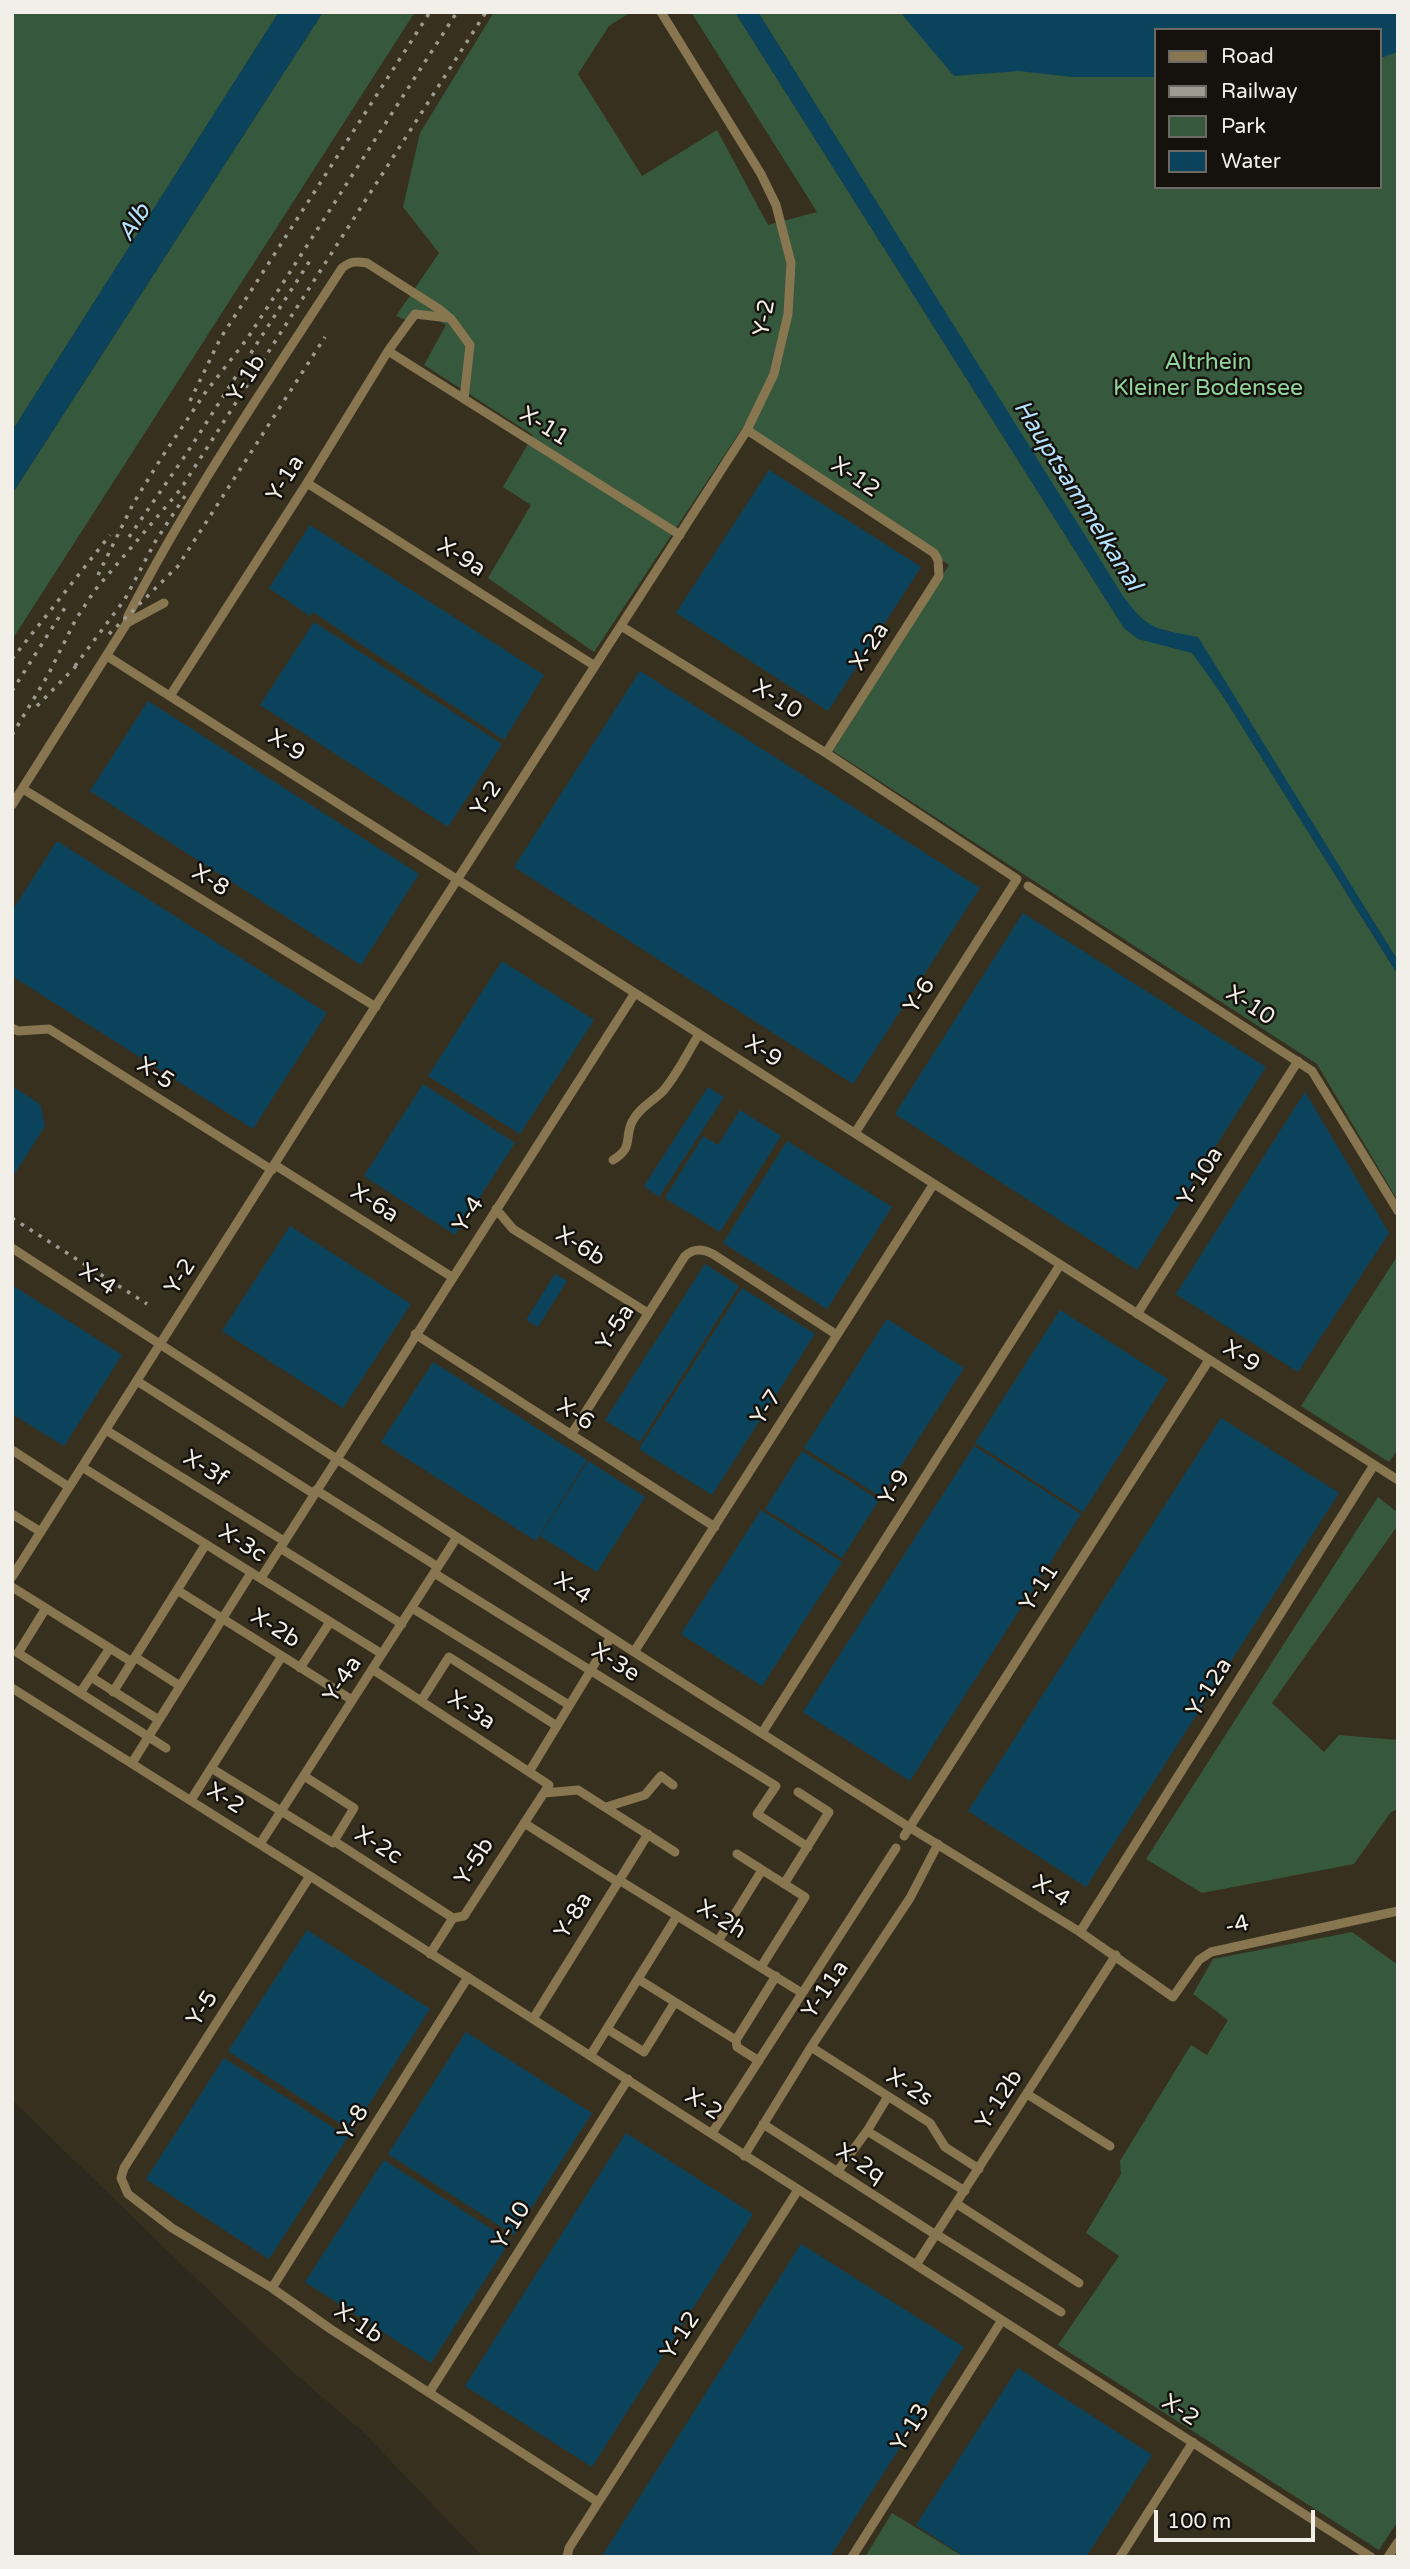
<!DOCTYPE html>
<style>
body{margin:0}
#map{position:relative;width:1410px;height:2569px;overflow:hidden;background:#2e291e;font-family:"Varela Round",sans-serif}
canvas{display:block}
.frame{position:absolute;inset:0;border:14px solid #f2efe8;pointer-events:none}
.legend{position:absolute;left:1154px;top:28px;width:228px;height:161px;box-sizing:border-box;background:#15120d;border:2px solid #6d6a65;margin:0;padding:9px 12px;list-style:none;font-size:21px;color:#f2efe8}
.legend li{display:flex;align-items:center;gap:14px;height:35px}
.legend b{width:35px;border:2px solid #6d6a65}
.scale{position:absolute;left:1154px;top:2510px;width:161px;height:32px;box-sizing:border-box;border:4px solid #f2efe8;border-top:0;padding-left:9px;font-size:21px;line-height:24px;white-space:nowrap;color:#f2efe8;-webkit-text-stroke:5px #15120d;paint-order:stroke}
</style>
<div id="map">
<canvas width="1410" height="2569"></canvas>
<div class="frame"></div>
<ul class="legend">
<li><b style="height:9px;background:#87764f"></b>Road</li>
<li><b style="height:9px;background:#9e9b92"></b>Railway</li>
<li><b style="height:19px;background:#36583c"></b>Park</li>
<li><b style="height:19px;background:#0b435d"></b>Water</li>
</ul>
<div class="scale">100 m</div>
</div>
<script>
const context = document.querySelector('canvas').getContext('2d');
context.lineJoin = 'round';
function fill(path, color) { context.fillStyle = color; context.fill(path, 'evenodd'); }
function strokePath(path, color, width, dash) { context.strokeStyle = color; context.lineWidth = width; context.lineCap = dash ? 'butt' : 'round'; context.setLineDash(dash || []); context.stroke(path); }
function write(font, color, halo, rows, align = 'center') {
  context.font = font + ' "Varela Round",sans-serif'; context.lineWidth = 5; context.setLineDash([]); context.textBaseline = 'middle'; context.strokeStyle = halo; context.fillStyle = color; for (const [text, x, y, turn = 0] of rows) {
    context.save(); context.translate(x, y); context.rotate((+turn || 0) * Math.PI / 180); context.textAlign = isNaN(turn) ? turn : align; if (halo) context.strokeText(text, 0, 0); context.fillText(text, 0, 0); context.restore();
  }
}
const built = new Path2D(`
 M415,12H691L1398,1132V2557H483L363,2432L294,2373L12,2100V640Z`);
const green = new Path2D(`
 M12,12H279L12,431Z
 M323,12H415L12,640V494Z
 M494,12H631L609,26L578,74L642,176L717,130L768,225L817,212L691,12H735L1124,628L1139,639L1192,652L1223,696L1398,975V1201L1317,1064L833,751L949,565L743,427L594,652L488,578L531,505L503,487L533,435L424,365L446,325L419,310L406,320L396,316L439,253L403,207L420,133Z
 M758,12H1398V961L1197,639L1156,628L1132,614ZM1156,30H1380V187H1156Z
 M1398,1255V1449L1389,1462L1301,1406Z
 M1378,1497L1398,1513V1525L1272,1703L1324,1752L1339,1735L1398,1740V1809L1391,1812L1354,1864L1202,1893L1146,1859Z
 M1352,1932L1398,1965V2521L1379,2550L1058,2345L1119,2256L1086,2233L1121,2174L1120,2161L1191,2045L1207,2055L1228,2020L1193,1994L1213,1959Z
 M892,2513L964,2557H865Z`);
const water = new Path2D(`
 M279,12H323L12,494V431Z
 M735,12H758L1123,596C1150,632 1155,628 1198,637L1398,961V975L1223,696L1192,653L1138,639L1124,628Z
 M900,12H1398V52L1380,58V30H1156V77H1072L1019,71L954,76Z
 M769,470L921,567L828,711L676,613Z
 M310,525L544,675L504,740L313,612L310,616L269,588Z
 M314,622L502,744L448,827L260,705Z
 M640,671L980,888L853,1084L514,867Z
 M148,701L419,874L361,965L90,791Z
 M57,841L327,1013L253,1129L12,976V911Z
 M1023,913L1266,1067L1137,1270L895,1114Z
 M502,961L594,1020L520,1134L428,1076Z
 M423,1084L515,1143L455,1235L364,1176Z
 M12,1086L40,1104L45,1126L12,1178Z
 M708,1087L724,1097L659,1197L644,1186Z
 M1305,1092L1389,1233L1298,1372L1176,1294Z
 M740,1110L781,1136L720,1232L665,1198L703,1136L718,1145Z
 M787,1141L892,1207L827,1309L723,1243Z
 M290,1226L411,1304L343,1408L222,1331Z
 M705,1264L739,1286L640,1442L605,1420Z
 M555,1274L567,1281L538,1327L526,1320Z
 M12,1285L122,1355L64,1446L12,1414Z
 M742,1288L815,1334L712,1495L639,1449Z
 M1060,1310L1168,1379L1083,1512L975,1443Z
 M887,1319L964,1368L881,1497L804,1448Z
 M433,1362L587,1460L536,1541L381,1442Z
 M1221,1418L1339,1493L1086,1887L968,1811Z
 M974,1446L1081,1514L910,1781L803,1712Z
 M802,1451L879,1500L842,1558L765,1509Z
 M588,1461L645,1497L597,1572L540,1536Z
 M761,1510L842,1562L762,1686L681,1634Z
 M307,1930L430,2009L352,2131L228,2051Z
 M466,2032L592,2113L514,2235L388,2154Z
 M224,2058L348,2137L269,2259L146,2179Z
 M626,2133L753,2214L592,2467L465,2386Z
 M384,2160L510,2241L431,2363L305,2282Z
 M801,2244L964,2347L830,2557L602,2556Z
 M1018,2368L1152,2455L1086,2557H965L916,2525Z`);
const street = new Path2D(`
 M388,351L680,535
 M747,430L934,553L938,560L939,576L826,753
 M307,483L595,666
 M127,623L128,616C190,495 268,382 342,268C351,261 356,261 367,263L439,309L451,319L470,345L464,399
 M621,626L826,753L1017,879L855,1133
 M107,656L1398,1480
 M170,696L307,483L388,351L415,314L449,318
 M23,789L376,1007
 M12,805L127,623L164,603
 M1028,886L1312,1071L1398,1211
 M12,1028L18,1031L49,1029L272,1170
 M613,1160C634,1147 624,1139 632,1122C639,1108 652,1102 663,1091C677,1075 688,1052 699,1034
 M275,1165L452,1277
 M496,1209L513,1229L648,1313
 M12,1248L634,1652L909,1827L1080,1932L1173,1997L1199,1960L1211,1952L1398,1911
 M1137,1314L1298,1061
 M415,1334L715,1527
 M137,1381L314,1494
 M106,1430L284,1541
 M571,1435L685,1256C694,1248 702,1249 713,1254L837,1335
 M12,1450L69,1487
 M82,1467L382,1654
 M316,1490L438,1567
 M12,1514L41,1532
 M280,1548L402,1624
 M434,1573L776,1786L757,1814L808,1847
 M12,1577L319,1094L747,430L774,374L788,314L791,263L776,205L761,174L661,12
 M261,1578L635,993
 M12,1587L132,1662
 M177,1590L352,1700
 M46,1608L18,1653L166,1748
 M412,1608L569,1705
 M634,1652L933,1185
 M135,1657L180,1686
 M300,1668L330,1622
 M372,1669L549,1785L464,1916L453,1918L430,1954
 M91,1677L159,1720
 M12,1688L310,1876L1371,2557
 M113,1692L206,1544
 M80,1693L110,1648
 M421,1701L449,1657L557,1726
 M762,1733L1060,1265
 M132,1763L251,1573
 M211,1768L333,1843L334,1841L453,1918
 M529,1772L611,1637
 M304,1776L354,1808L334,1841
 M544,1793L578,1790L675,1852
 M191,1800L282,1656
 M606,1807L645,1795L661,1776L673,1785
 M524,1823L618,1882
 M904,1836L1209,1360
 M260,1844L457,1537
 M737,1854L805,1897L761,1967
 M310,1876L124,2168L121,2178L128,2194L172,2228L272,2288L332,2330L598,2502
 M619,1880L802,1993
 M784,1884L829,1812L798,1792
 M1080,1932L1374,1465
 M718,1941L762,1870
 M638,1979L736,2040L776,1976
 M533,2019L648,1834
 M607,2029L644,2052L675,2002
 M736,2040L737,2047L759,2061
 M811,2047L930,2123L945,2147L979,2169
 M590,2056L677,1916
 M1027,2094L1110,2146
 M887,2098L867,2131L965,2191
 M763,2124L936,2235
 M712,2133L896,1848
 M744,2156L811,2047L910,1898L938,1844
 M837,2172L867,2131
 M957,2204L1079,2283
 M936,2234L1061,2312
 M916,2265L1116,1955
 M272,2288L468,1977
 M429,2393L628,2079
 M567,2557L569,2548L798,2190
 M852,2557L1002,2320
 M1120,2557L1193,2442
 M1388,2557L1398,2542`);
const rail = new Path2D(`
 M190,401L220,339L430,12
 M129,537L187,453L311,259
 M98,575L133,504L160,460L205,393L247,339L457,12
 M109,634L178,566L325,337
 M12,659L110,535
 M75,666L125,599L155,542L185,496
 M12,691L68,603
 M37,706L81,661
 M12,735L48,675L76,619L95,590L180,490L486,12
 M12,1218L147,1304`);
const streetNames = [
 ["Y-2",765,318,-80],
 ["Y-1b",247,379,-58],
 ["X-11",544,427,32],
 ["X-12",855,478,34],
 ["Y-1a",286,479,-58],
 ["X-9a",461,558,32],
 ["X-2a",870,647,-57],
 ["X-10",777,700,32],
 ["X-9",286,746,33],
 ["Y-2",487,799,-57],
 ["X-8",210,881,32],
 ["Y-6",920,996,-57],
 ["X-10",1250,1006,33],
 ["X-9",763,1052,33],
 ["X-5",155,1074,33],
 ["Y-10a",1201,1177,-58],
 ["X-6a",374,1204,32],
 ["Y-4",469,1215,-57],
 ["X-6b",580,1247,32],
 ["Y-2",181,1277,-58],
 ["X-4",97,1280,33],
 ["Y-5a",616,1328,-57],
 ["X-9",1241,1357,33],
 ["Y-7",767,1408,-57],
 ["X-6",575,1415,33],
 ["X-3f",205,1469,32],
 ["Y-9",895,1488,-57],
 ["X-3c",242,1544,32],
 ["Y-11",1040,1588,-57],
 ["X-4",572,1589,33],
 ["X-2b",275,1629,32],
 ["X-3e",615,1663,32],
 ["Y-4a",343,1680,-57],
 ["Y-12a",1210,1688,-58],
 ["X-3a",471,1711,33],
 ["X-2",225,1799,32],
 ["X-2c",378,1846,32],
 ["Y-5b",475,1862,-57],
 ["X-4",1051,1892,32],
 ["Y-8a",574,1916,-58],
 ["X-2h",721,1920,32],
 ["-4",1237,1926,-13],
 ["Y-11a",826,1990,-56],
 ["Y-5",203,2009,-57],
 ["X-2s",909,2088,32],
 ["Y-12b",1000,2100,-57],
 ["X-2",703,2105,33],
 ["Y-8",354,2123,-58],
 ["X-2q",860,2164,33],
 ["Y-10",512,2226,-58],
 ["X-1b",358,2324,34],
 ["Y-12",681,2336,-57],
 ["X-2",1180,2411,33],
 ["Y-13",911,2428,-58]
];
const parkNames = [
 ["Altrhein",1208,363],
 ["Kleiner Bodensee",1208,389]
];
const waterNames = [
 ["Alb",135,223,-57],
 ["Hauptsammelkanal",1077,496,58]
];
fill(built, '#38301f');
fill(green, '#36583c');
fill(water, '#0b435d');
strokePath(street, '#87764f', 9);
strokePath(rail, '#9e9b92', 3.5, [3.5, 7]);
write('23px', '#f2efe8', '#15120d', streetNames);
write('23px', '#92d49d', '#15120d', parkNames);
write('italic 24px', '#b5e2fe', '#15120d', waterNames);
</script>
